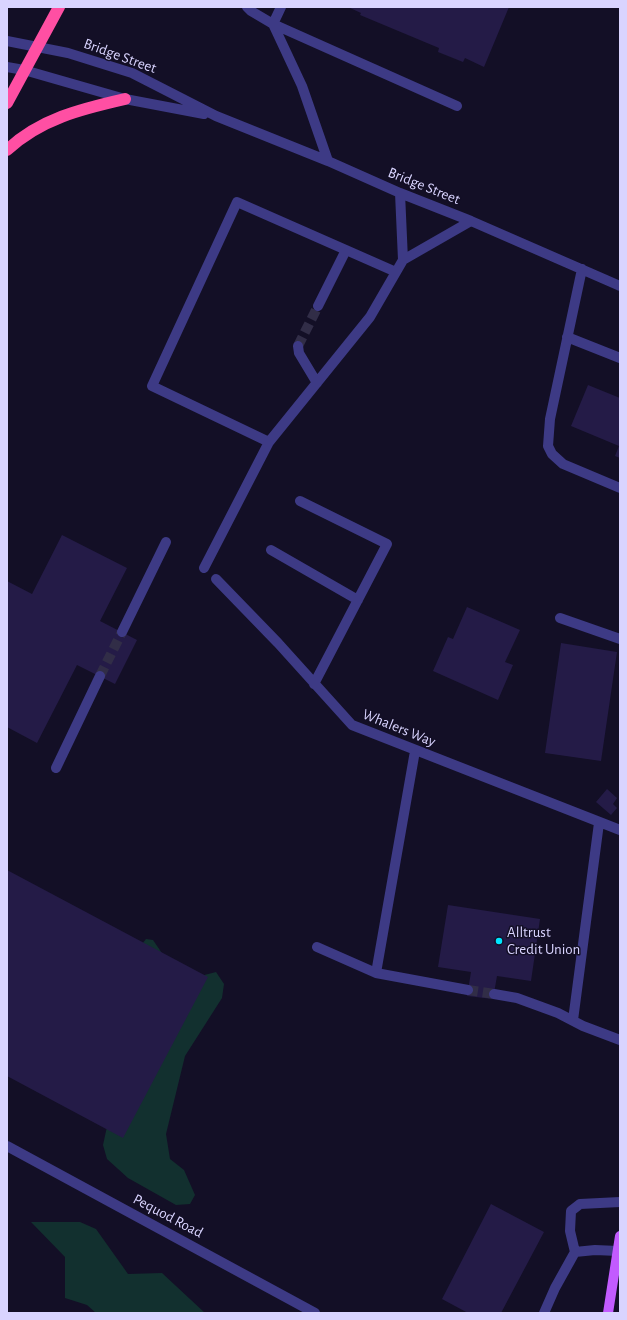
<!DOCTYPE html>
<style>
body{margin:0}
#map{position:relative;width:627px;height:1320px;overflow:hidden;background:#130f26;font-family:"Alegreya Sans",sans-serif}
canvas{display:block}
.frame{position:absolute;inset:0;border:8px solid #d9d4ff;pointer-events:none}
</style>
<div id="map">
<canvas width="627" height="1320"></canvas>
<div class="frame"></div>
</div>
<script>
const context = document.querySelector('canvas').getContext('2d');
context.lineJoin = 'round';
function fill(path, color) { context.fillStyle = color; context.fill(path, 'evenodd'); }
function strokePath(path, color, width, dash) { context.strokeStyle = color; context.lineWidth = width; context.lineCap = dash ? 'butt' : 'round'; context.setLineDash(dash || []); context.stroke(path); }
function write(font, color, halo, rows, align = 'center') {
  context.font = font + ' "Alegreya Sans",sans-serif'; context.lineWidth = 3; context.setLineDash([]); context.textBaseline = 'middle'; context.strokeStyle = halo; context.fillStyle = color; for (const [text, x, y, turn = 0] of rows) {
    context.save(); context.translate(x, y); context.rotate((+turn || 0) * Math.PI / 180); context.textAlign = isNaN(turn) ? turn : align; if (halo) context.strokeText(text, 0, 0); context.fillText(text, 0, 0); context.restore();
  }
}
const green = new Path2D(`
 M146,939L153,940L170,965L193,978L216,972L224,984L222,998L185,1056L166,1134L170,1159L184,1170L195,1195L190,1204L176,1205L128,1178L107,1159L103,1145L108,1122L139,948Z
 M31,1222H80L96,1229L128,1274L162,1273L205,1313H96L87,1305L65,1298V1257Z`);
const building = new Path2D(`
 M348,7H509L484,67L465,58L463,62L438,52L439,48L360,15L361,13Z
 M588,385L620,398V458L615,456L619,446L571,426Z
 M62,535L127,568L100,621L137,640L115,684L77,665L37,743L7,727V581L32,594Z
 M467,607L520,630L505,662L513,665L498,700L433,671L448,637L453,639Z
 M561,643L617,652L601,761L545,753Z
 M607,789L617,798L613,804L617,808L611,815L596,802Z
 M7,870L208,977L123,1138L7,1076Z
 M448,905L540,919L531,981L497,976L493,999L467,996L471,972L438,967Z
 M491,1204L544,1232L501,1313H468L442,1299Z`);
const minorTunnel = new Path2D(`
 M298,346L318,306
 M100,676L122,632
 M468,990L494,994`);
const minor = new Path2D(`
 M247,7L251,11L273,24L457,106
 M281,7L273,24L302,86L328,161
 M7,41L68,53L132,73L216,116L328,161L400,193L471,221L620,286
 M7,67L24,70L125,99L204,114
 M400,193L403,260L471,221
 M582,269L550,419L548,446L552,454L563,464L620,488
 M318,306L346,250
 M567,337L620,358
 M298,346L299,353L317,383
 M269,442L152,386L237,202L396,272
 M300,501L387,544L314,684
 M271,550L358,600
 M204,568L269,442L370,317L403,260
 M216,579L278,643L352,725L620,830
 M560,618L620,639
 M122,632L166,542
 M56,768L100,676
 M317,947L376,973L468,990
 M376,973L415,751
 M494,994L517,998L558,1013L583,1026L620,1040
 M573,1020L599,823
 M7,1146L315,1313
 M575,1252L570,1231L571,1211L580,1204L620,1202
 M544,1313L555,1288L575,1252L595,1250L618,1251`);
const major = new Path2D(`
 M608,1313L620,1236`);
const highway = new Path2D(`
 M7,103L59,7
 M7,150C40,119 81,109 125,99`);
const markers = [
 [499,941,4,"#00e5ff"]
];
const streetNames = [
 ["Bridge Street",120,56,20],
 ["Bridge Street",424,186,22],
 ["Whalers Way",399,728,22],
 ["Pequod Road",168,1216,28]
];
const poiNames = [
 ["Alltrust",507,932],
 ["Credit Union",507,949]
];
fill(green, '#12302f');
fill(building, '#241b47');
strokePath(minorTunnel, '#312d47', 10, [10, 5]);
strokePath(minor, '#3d3a85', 10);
strokePath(major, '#c25bff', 10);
strokePath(highway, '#ff4fa3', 12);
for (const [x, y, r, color] of markers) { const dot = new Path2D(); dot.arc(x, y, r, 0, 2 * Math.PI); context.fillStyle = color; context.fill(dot); strokePath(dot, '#130f26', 1.5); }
write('15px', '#d9d4ff', '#130f26', streetNames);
write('15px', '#d9d4ff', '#130f26', poiNames, 'left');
</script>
